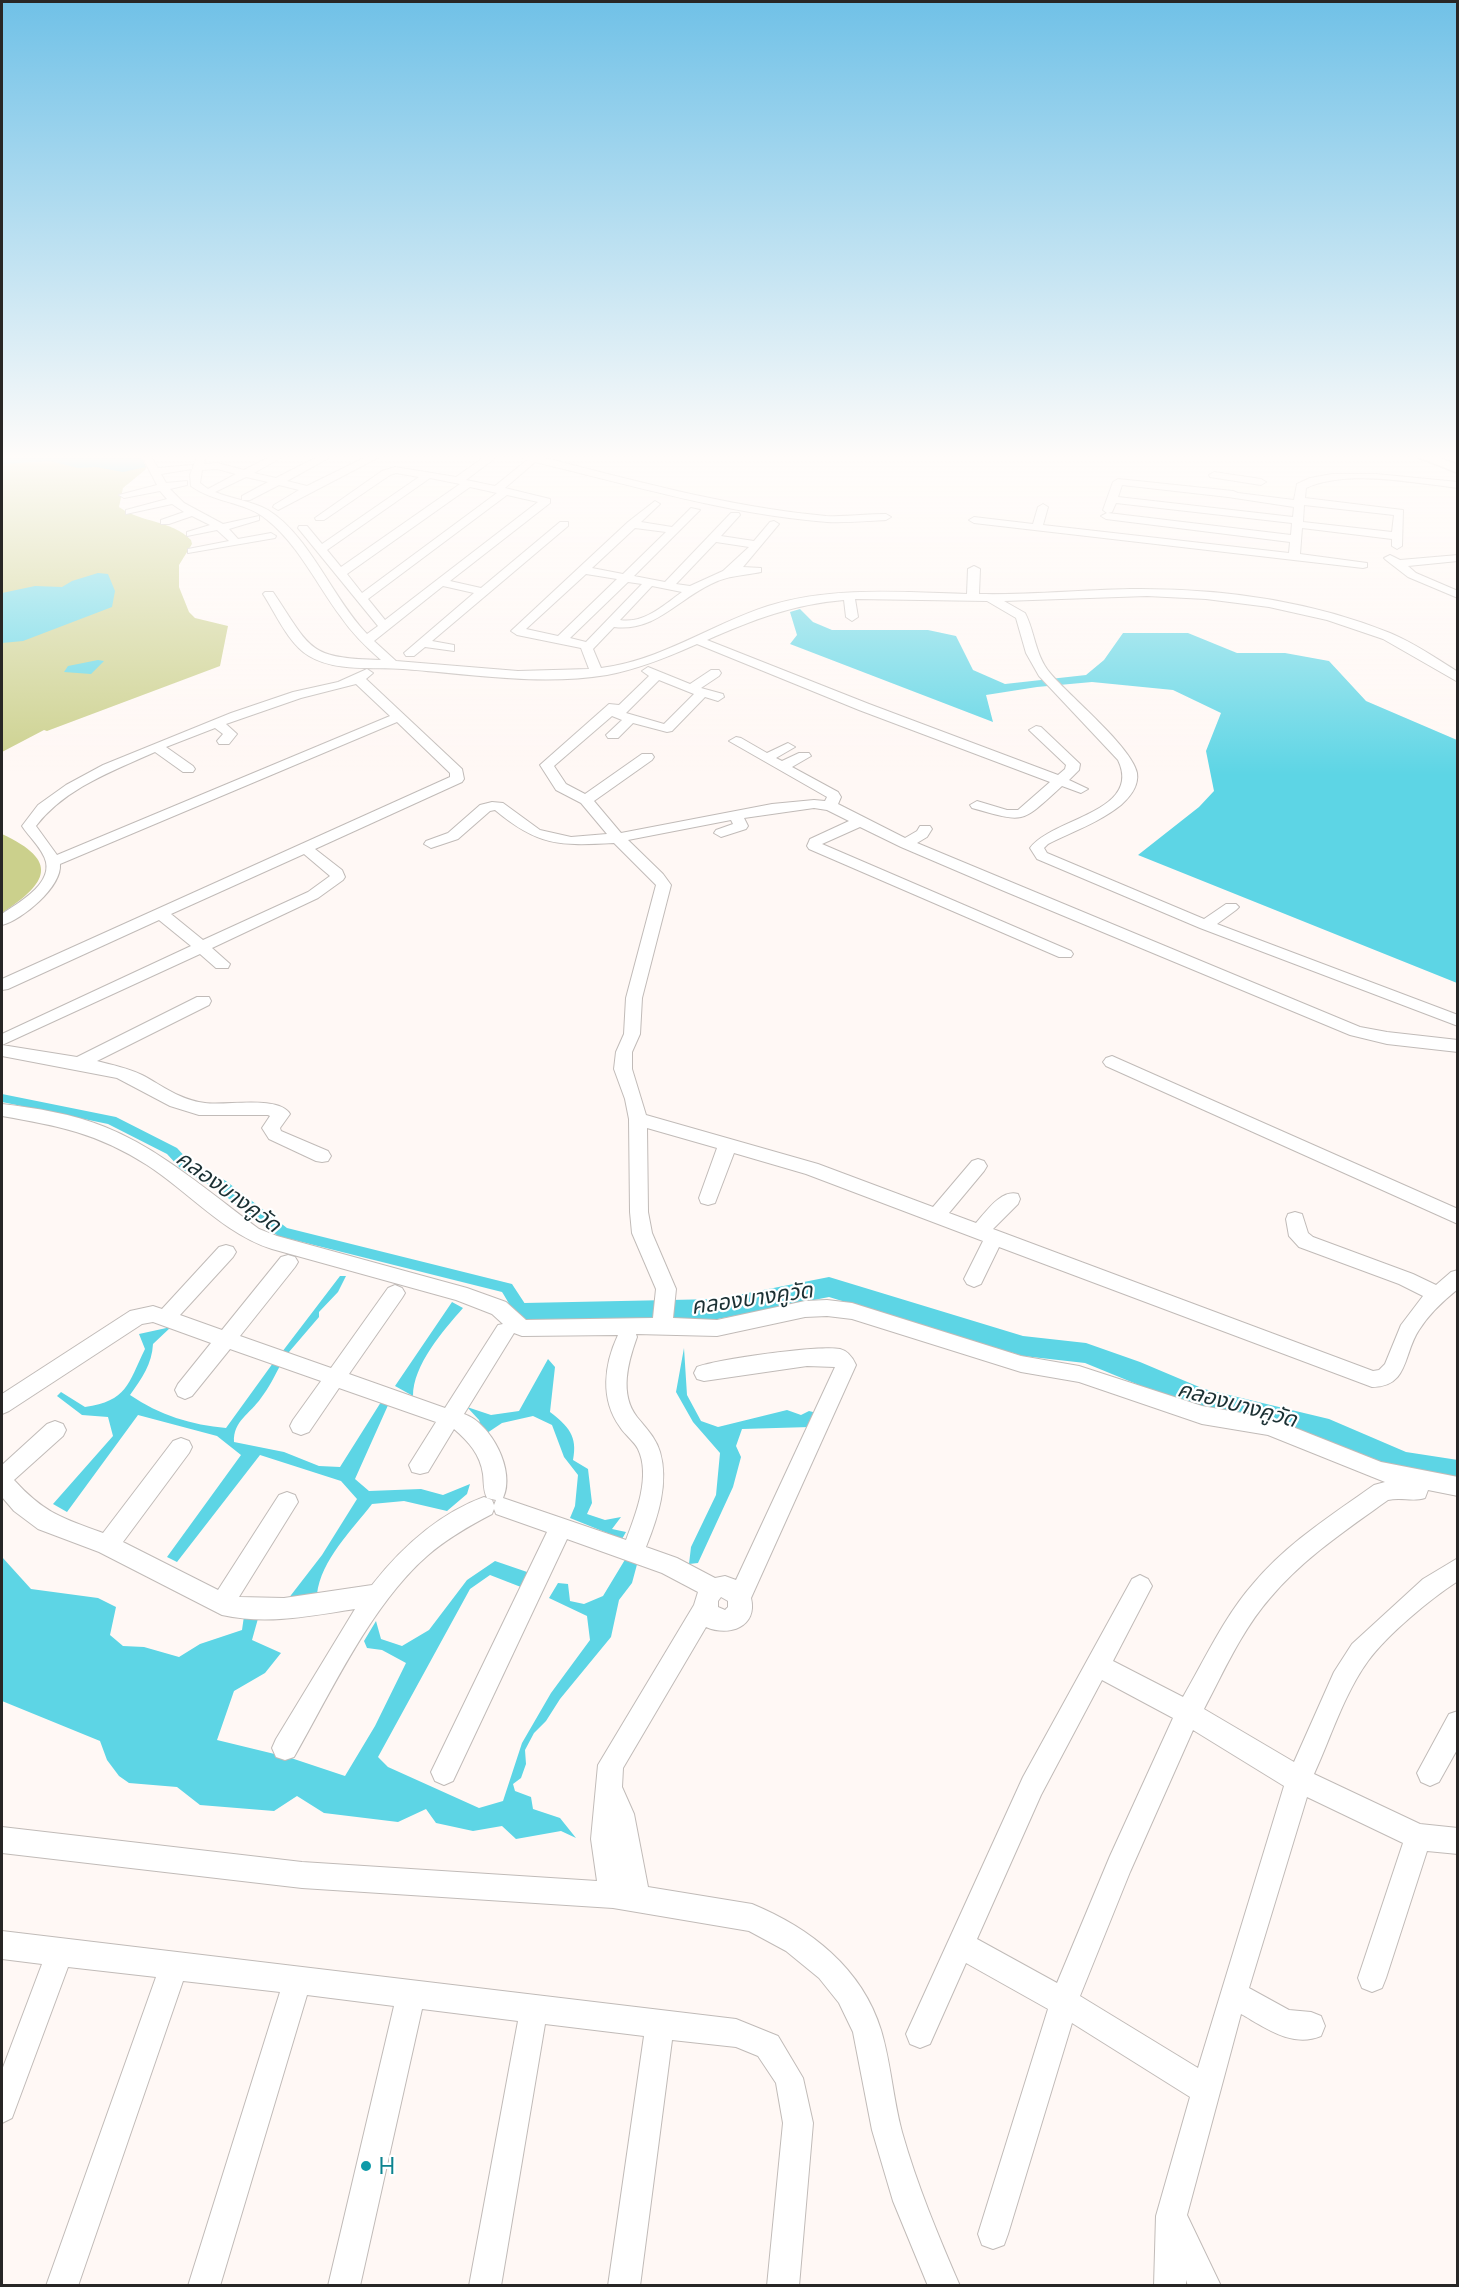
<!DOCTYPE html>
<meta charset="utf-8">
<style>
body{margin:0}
#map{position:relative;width:1459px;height:2287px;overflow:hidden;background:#fff8f5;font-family:"Alegreya Sans",sans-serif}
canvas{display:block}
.frame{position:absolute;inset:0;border:3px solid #282625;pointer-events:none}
</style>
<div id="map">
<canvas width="1459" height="2287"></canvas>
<div class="frame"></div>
</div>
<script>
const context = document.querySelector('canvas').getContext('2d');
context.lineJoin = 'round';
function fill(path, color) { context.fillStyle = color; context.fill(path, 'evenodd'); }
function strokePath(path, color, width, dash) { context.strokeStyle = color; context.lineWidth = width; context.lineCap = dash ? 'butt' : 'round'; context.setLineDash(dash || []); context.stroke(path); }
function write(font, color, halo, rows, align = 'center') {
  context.font = font + ' "Alegreya Sans","Noto Sans Thai",sans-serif'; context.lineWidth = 4.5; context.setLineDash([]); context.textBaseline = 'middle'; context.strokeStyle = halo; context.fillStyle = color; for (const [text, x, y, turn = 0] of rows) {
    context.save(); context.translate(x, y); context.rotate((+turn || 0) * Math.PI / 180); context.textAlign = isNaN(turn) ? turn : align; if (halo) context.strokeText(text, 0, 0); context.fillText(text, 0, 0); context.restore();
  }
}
const green = new Path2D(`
 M2,455H135L142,459L146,467L145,470L123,488L119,507C141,523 172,520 191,540L192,544L179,565V587L189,612L195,618L228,626L220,666L47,731L44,730L2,752Z
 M2,834C60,861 48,883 2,913Z`);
const water = new Path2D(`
 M2,455H135L142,459L146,467L123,472L96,467L78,468L50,461L2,464Z
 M98,573L108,574L115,591L112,607L23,641L2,643V593L35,586L62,587L72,581Z
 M800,609L813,622L832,630H928L956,636L973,670L1005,684L1086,675L1104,660L1123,633H1188L1237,653H1285L1329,661L1366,701L1457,740V983L1138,855L1199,807L1214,791L1206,751L1221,713L1173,690L1092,682L1037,687L986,695L993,722L790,644L797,635L790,612Z
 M98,660L104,661L91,674L64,672L68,666Z
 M340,1276H346L338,1292L319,1312V1317L289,1352H282Z
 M452,1302L463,1308C443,1331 413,1365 413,1396L395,1386Z
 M171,1327L153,1344C152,1364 142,1378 130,1395C159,1415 192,1425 226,1428L273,1363L281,1364C275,1375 269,1388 261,1398C250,1414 233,1421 234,1442L284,1452L319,1466L340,1467L381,1402L389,1403L355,1479L369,1491L421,1489L443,1495L470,1484L467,1494L447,1511L404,1501L372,1504C352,1530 321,1560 317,1594L259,1615L252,1640L281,1653L265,1673L234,1691L217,1740L291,1758L345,1776L375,1726L406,1663L382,1650L367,1648L364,1641L376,1621L381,1639L402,1646L429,1630L467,1580L495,1561L530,1573L526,1589L490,1575L470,1589L378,1757L388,1767L479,1808L503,1801L522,1743L551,1693L590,1640L587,1616L549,1598L558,1583L568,1584L570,1601L584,1604L603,1596L629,1553L639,1557L632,1583L619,1600L611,1637L560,1699L546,1721L534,1733L525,1750L526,1764L521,1778L513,1784L515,1791L531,1797L533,1809L560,1818L576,1838L561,1831L516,1839L502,1826L473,1831L436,1823L426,1809L398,1822L324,1813L297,1796L274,1811L200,1805L177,1787L129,1783L119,1776L107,1760L100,1741L2,1701V1557L31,1589L98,1598L116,1607L110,1635L123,1646L144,1647L179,1657L200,1644L242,1630L244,1616L288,1599L322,1555L357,1499L341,1481L260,1455L177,1562L167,1557L241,1455L217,1436L138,1415L67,1512L53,1504L113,1436L108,1417L82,1415L57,1396L61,1392L85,1407C127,1401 128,1384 145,1349L139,1334Z
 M684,1348L687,1395L701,1421L718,1427L787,1410L801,1415L809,1411L817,1413L810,1427L742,1429L736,1446L741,1457L733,1487L698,1563L689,1564L691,1547L716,1495L720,1453L693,1422L676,1392Z
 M548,1359L555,1367L550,1412C568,1426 578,1436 573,1460L588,1469L592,1503L587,1514L605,1520L621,1517L612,1529L626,1532L622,1539L570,1518L575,1506L578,1475L564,1457L552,1425L533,1416L502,1423L484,1435L479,1420L467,1407L491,1415L519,1411Z`);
const canal = new Path2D(`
 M2,1094L116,1117L177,1148L190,1162L226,1181L287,1228L512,1284L531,1313L529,1317C516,1322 509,1302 502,1292L278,1236L216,1189L180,1168L167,1154L108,1124L2,1102Z`);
const river = new Path2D(`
 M829,1277L1023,1336L1086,1343L1140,1362L1204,1389L1329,1419L1406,1452L1458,1460V1484L1403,1475L1324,1440L1200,1410L1085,1363L1023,1356L829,1297L718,1319L524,1323L515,1320L512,1313L515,1306L524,1303L718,1299Z`);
const minor = new Path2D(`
 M139,455H150L158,468L192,465V469L161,474L166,483L187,481V485L170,489L184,503L223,524L259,516V520L229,529L238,539L271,533L276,536L275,538L188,553V549L229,541L217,530L187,536V532L210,525L192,516L169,524H161V520L184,512L172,504L126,514V510L167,499L160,491L124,498L119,495L157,485L144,460Z
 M195,455H206L204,464L217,463L244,470L273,455H286L254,473L276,478L321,455H334L287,481L307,486L370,455H383L278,510L273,507L274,505L299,490L279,485L250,500H242V496L268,482L246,477L215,492C232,499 252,501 268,510C309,535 333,599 367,634L378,626L298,528L299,526H307L322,544L419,477L396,473L390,475L324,520H316L315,518L382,471L395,467L456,477L487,455H499L466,480L495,486L527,460L515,455H533C630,479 726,507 826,516C846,517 866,514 886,514L891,517L886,520C867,521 846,523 827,522C727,514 631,485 535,462L505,488L550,499V503L450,581L481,588L560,522H568V526L432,641L454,645V651L425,647L414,656H406L404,653L474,593L443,586L374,641L396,661L518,671L589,669L581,648L517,635L511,631L628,522L655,501L660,504L641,522L672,527L691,508L700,510L634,576L665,582L731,513H739L740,515L721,536L754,541L770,522L774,521L779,524L743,567L761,568V572C742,576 729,575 711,584C677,600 655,632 614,627L593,649L601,668C660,661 712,624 768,606C832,586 901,592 967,594L968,569L974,566L980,569L979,594C1029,595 1079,590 1130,589C1217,588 1309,600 1390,633C1414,643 1436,658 1458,672V682L1383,639L1327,620L1269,607L1206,599L1147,596L1004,601L1025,613C1035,632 1035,655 1050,673C1069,696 1132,747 1137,773C1139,786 1130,797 1121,805C1100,822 1072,832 1048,844L1044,848L1047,853L1204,919L1226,904H1236L1239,907L1236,910L1217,924L1458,1015V1026L1200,928L1037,859L1030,848C1052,818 1143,812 1118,760L1039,676L1026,653L1016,618L987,601L855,599L858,617L852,621L846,617L844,600C794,604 752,620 707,640L869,704L1058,775L1065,769L1066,765L1029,730L1036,726L1041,727L1080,764L1079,770L1069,780L1088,789L1081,793L1062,786C1020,824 1026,823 972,808L970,805L977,801L1007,810H1018L1050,782L859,710L697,644C668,657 638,669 607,675C540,686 470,674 403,669C373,667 335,672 309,656C288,643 276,614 263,594L265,592H273C312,650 307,658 381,660C366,647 352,633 341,617C317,585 298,544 266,519C244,501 214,503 191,486L190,475L197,457ZM217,469L236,474L208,489L200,483L202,470ZM430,478L460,484L341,567L327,550ZM470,487L497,493L362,593L347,574ZM507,495L538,502L385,620L368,599ZM635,528L666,532L623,574L592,568ZM716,542L749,547L723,571L690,586L676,584ZM586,574L617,579L558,636L526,629ZM628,582L642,584L586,642L570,638ZM652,586L682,592C664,605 644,624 620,620Z
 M1214,472L1261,479L1266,482L1261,485L1210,477L1209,475Z
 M1332,474H1376L1458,482V488C1413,483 1348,469 1306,488L1305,498L1403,510L1402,546L1397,549L1392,546V539L1302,528L1300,554L1367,563V567L1363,568L974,523L969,520L974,517L1033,524L1038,507L1043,504L1048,507L1043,525L1289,553L1290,542L1106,519L1101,516L1107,513L1103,510L1113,482L1118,479L1233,491L1238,493L1294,500L1297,484L1310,478ZM1122,485L1228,497L1294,507L1293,517L1118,497ZM1116,503L1292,523L1291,535L1108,513L1112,512ZM1304,505L1394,515L1392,532L1303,522Z
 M1390,555L1400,560L1458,555V561L1408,566L1416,573L1458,591V598L1408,577L1386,560L1384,558Z
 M648,667L690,684L711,670H719L721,673L719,676L701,688L723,694L724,697L718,701L705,697L672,731L667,732L633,723L618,738H608L606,735L622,720L612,716L554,766L566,784L585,794L642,754H652L654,757L652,760L594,801L621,833L772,804L814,800L825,801L827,797L729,741L736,737L741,738L767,753L788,743L795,747L776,758L782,761L799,753H809L811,756L792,767L838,792L841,797L838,804L905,838L917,831L920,826H930L932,829L927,837L917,843L1360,1027L1387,1032L1458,1040V1052L1387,1044L1350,1035L1004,891L901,847L860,827L822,844L1071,951L1073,954L1071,957H1059L809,849L807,846L810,839L849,821L827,810L814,808L744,818L748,826L746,829L721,837L714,833L716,830L733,824L731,820L628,840L663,874L671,885L642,998L640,1034L632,1052V1069L646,1115L818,1164L933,1207L972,1161L978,1159L984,1161L987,1166L984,1171L949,1213L976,1223C986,1212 1001,1189 1018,1194L1020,1199L1018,1204L993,1229L1373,1371L1379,1370L1385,1364L1401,1325L1423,1296L1399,1284L1299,1247L1289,1236L1286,1219L1288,1214L1295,1212L1302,1214L1308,1233L1313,1237L1413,1274L1436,1285L1451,1272L1458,1270V1289C1443,1301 1429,1314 1419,1330C1403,1354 1409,1387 1372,1387L999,1247L981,1284L974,1287L967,1284L964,1279L983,1241L806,1174L734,1153L715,1203L708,1205L701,1203L699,1198L717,1148L647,1128L648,1212L652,1233L676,1289L673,1318L717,1320L805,1301L827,1300L852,1303L1021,1356L1079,1366L1202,1406L1270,1418L1381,1462L1458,1477V1496L1428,1490L1425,1498C1413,1502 1401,1497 1388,1500C1346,1530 1304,1558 1270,1598C1242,1630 1224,1671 1204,1709L1294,1762L1334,1672L1352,1644L1423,1579L1458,1558V1581C1429,1600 1388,1634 1368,1661C1344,1694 1331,1737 1314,1774L1420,1824L1458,1828V1854L1427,1851L1386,1978L1382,1988L1372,1992L1362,1988L1358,1978L1403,1843L1307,1797L1249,1988L1289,2010L1311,2012L1321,2016L1325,2026L1321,2036C1292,2048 1266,2028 1241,2014L1187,2215L1221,2286H1188L1186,2280V2286H1154L1156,2216L1190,2097L1072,2023L1008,2234L1004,2245L993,2249L982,2245L978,2234L1048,2009L966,1963L930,2044L920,2048L910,2044L906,2034L1023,1777L1132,1579L1140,1575L1148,1579L1152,1586L1113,1661L1183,1697C1205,1659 1224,1617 1253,1584C1287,1543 1332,1515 1374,1485L1385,1482L1268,1435L1202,1424L1079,1382L1021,1372L852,1319L827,1316L805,1317L717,1336L636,1334L637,1337C628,1362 619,1394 637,1417C646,1428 656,1438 660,1452C669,1483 658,1517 646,1547L677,1558L715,1578L725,1576L736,1580L835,1367L807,1366L704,1381L697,1379L694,1373L697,1367C719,1359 819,1345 840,1349C848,1351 853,1358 856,1365L751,1598C758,1627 729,1637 706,1627L623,1768L622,1787L634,1814L648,1887L752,1904C810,1928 862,1968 881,2030C891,2063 893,2099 902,2132C917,2185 938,2235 960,2286H928L893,2201L872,2130L853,2032L839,2003L819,1978L786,1951L749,1931L613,1908L302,1888L2,1853V1827L302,1862L597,1881L591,1839L598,1765L694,1605L698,1592L662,1573L567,1539L453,1781L444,1785L435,1781L431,1772L547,1532L496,1514L494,1509L492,1514C469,1526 446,1539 427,1556C371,1605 331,1692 294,1757L285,1760L276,1757L272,1748L276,1739L355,1609C310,1616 267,1625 222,1615L99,1552L38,1529L14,1511L2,1497V1465L47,1424L55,1421L63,1424L66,1430L63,1436L14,1480C44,1513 62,1518 103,1533L173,1441L181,1438L189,1441L192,1447L189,1453L123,1542L218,1590L279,1495L287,1492L295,1495L298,1502L239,1597L284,1598L372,1585C402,1547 438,1514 484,1497L492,1500L494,1505L496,1500L487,1498C483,1490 484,1482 483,1474C480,1454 469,1442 454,1429L428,1472L420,1474L412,1472L409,1465L436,1422L339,1388L309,1432L301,1435L293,1432L290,1426L293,1420L321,1381L230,1349L192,1396L185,1399L178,1396L175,1390L178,1384L211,1343L153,1322L142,1324L9,1411L2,1414V1394L130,1311L153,1306L162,1309L219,1247L226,1245L233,1247L236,1252L233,1257L180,1315L222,1330L281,1257L288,1255L295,1257L298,1262L295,1267L240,1336L331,1368L388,1288L395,1285L402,1288L405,1293L402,1298L349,1374L445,1408L498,1325L503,1324L492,1314L456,1300L272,1249C224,1234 189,1192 147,1165C97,1133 59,1126 2,1116V1104C35,1108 74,1114 105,1127C162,1150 210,1193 259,1229L277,1236L467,1288L506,1302L526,1320L653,1318L656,1289L632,1233L630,1212L629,1119L625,1099L614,1069L616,1052L624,1034L626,998L656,885L614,843C559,846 538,846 495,810L490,811L458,839L431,848L424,844L426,841L448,833L480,805L492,802L503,803L540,830L571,837L607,834L581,803L556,790L540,765L609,704L619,705L649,676L642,671ZM659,680L694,694L664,724L626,713ZM514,1333L522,1336L618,1335C604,1365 600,1399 620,1427C625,1435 634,1441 638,1449C651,1476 636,1514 626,1540L503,1498C516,1471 491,1423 464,1414ZM721,1597L728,1601V1607L725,1610L718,1607V1601ZM1102,1680L1173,1718L1110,1856L1057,1983L977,1939L1041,1795ZM1193,1730L1284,1786L1198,2068L1080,1996L1130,1872Z
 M367,669L373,673L366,679L462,769L464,779L462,782L315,849L342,870L345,877L343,880L318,898L212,948L230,964L228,968H216L200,954L2,1045L77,1057L197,997H209L211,1001L209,1005L97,1061C112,1065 128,1068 142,1075C163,1086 180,1100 205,1103C226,1106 279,1095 290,1114L280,1128L281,1131L328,1151L331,1156L328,1161L322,1162L316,1161L269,1139L262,1128L270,1116L268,1115H199L170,1106L117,1078L2,1056V1034L191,946L159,920L8,989L2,990V979L450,777V773L397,722L60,864C62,887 22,920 2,925V914C18,903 51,885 46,862C43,849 29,837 22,826L38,805L66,785L103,765L231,713L293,692L338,682ZM356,684L390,716L57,855L36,826C65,788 113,771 155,752L183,772H193L195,769L193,766L166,747L215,728L223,734L217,741L219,744H229L237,734L226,724L301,698ZM304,854L330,876L308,892L203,940L171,914Z
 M1112,1056L1458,1209V1224L1106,1066L1103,1062L1106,1058Z
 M1458,1711V1748L1439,1782L1430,1786L1421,1782L1417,1773L1449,1714Z
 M2,1931L736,2019L778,2036L803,2078L813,2123L799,2286H767L783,2123L776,2083L758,2056L736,2047L672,2040L640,2286H608L644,2036L545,2024L501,2286H469L518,2021L422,2009L360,2286H328L394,2006L307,1995L220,2286H188L280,1992L183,1981L78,2286H46L156,1977L68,1967L12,2118L2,2123V2070L42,1964L2,1959Z`);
const major = new Path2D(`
 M1413,455H1431L1458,465V473Z`);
const markers = [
 [366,2166,6,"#0f9aa8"]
];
const waterNames = [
 ["คลองบางคูวัด",228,1192,36],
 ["คลองบางคูวัด",752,1299,-8],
 ["คลองบางคูวัด",1237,1405,15]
];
const nearCulturenames = [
 ["H",378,2166]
];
fill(green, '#cbd08c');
fill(water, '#5dd5e5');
fill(canal, '#5dd5e5');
fill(river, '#5dd5e5');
strokePath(minor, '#c1bbb8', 2);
strokePath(major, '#c1bbb8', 3);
fill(minor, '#fff');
fill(major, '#fff');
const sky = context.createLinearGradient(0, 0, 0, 775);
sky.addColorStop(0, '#70c1e7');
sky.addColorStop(0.59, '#fffcfa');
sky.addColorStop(1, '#fffcfa00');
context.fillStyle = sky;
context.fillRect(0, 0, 1459, 775);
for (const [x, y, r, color] of markers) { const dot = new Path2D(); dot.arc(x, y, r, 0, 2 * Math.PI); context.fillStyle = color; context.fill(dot); strokePath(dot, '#fff', 2); }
write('italic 22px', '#1b3033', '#fff', waterNames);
write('26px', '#0d838f', '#fff', nearCulturenames, 'left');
</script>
